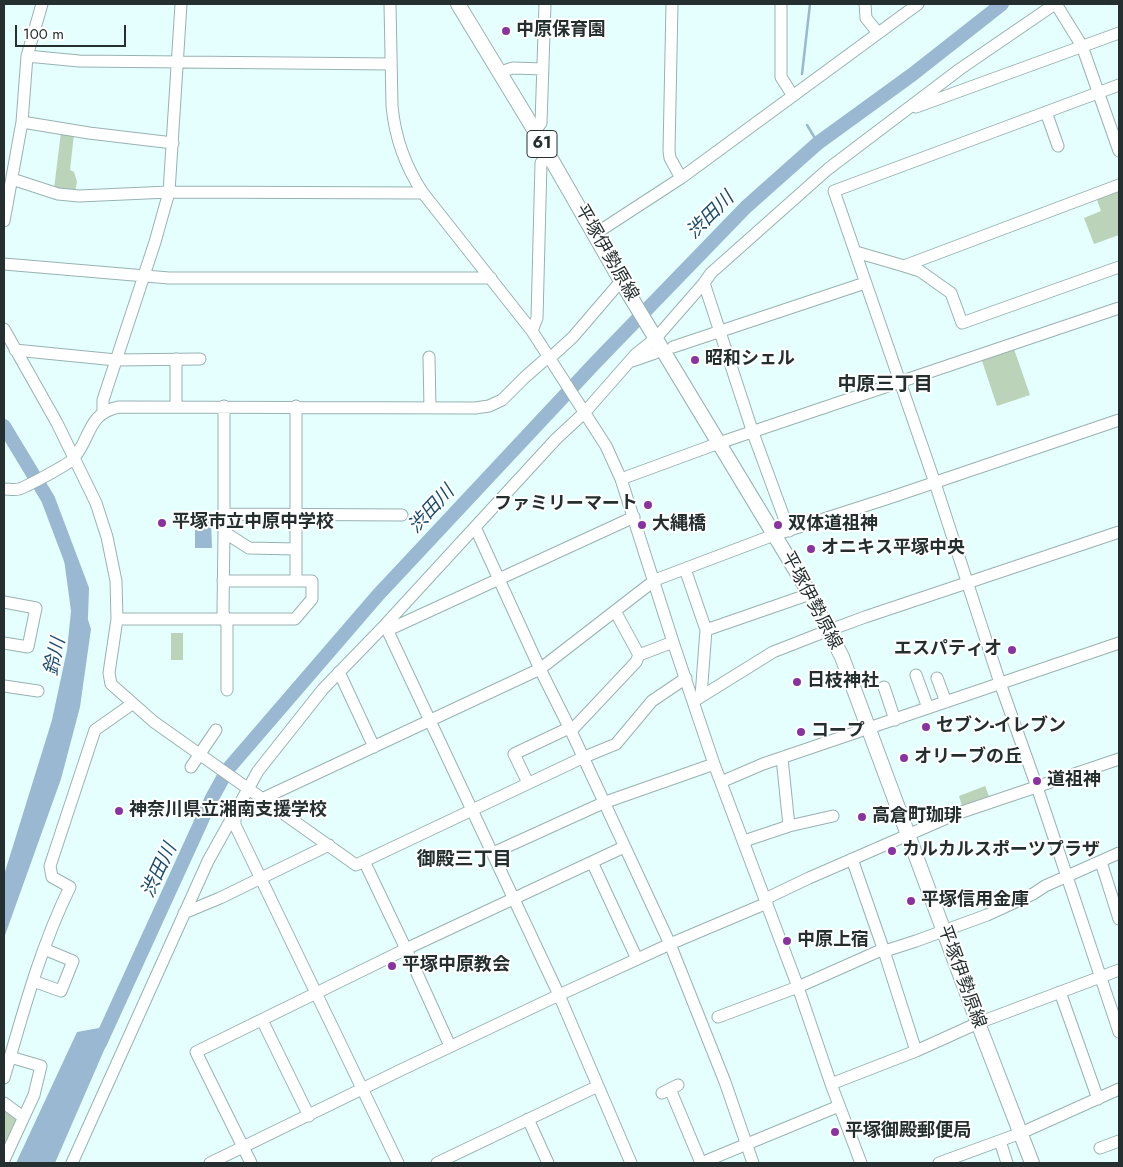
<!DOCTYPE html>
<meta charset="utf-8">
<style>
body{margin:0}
#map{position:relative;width:1123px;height:1167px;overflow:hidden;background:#e4fffe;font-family:Jost,sans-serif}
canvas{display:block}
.frame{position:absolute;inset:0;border:5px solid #252f2f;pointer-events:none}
.scale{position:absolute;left:15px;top:25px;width:111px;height:22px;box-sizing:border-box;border:2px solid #252f2f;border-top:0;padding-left:6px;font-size:15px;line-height:18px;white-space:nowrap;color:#252f2f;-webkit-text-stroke:4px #fff;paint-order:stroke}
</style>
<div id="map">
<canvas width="1123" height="1167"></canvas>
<div class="frame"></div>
<div class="scale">100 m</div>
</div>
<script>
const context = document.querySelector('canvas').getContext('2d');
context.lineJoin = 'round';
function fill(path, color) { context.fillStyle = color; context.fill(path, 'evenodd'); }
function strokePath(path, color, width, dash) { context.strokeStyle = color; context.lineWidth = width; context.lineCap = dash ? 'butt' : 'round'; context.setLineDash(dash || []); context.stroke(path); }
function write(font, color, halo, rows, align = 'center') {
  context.font = font + ' Jost,"Noto Sans JP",sans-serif'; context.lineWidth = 4; context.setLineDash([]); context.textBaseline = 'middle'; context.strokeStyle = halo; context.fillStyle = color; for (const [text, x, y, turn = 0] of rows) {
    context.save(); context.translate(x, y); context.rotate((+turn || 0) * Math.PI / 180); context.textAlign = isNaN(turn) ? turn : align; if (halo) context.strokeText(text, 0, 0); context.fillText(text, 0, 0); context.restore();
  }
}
const green = new Path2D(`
 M61,132L74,134L70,170L74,172L77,182L75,192L54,189Z
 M1119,189V235L1094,244L1084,218L1101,211L1096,197Z
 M1014,349L1030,395L997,406L981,358Z
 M171,633H183V660H171Z
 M985,786L989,796L962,806L959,796Z
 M4,1106L19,1119L4,1153Z`);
const water = new Path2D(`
 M195,521H211L212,548H195Z
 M61,537L91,629L80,707L61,779L4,938V875L52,720L67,650L71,611Z
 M115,1025L55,1163H16L77,1032Z`);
const stream = new Path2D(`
 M802,74L810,4
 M807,125L818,143`);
const river = new Path2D(`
 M4,426L48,499L82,589L81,617
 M100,1043L212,798L228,769L378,595L595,363L746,207L818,143L913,74L1002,4`);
const minor = new Path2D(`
 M390,4L392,106C395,138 405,166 423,193L532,331L606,446L621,479L673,642L714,764L798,987L831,1084L861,1163
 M672,4L669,151L670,158L681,178
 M781,4V77L793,96
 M865,4L866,18L878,33
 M1056,4L1082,46L1119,151
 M27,56L79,61L391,64
 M500,72L513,68L543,69
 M1119,85L834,191L935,483L1000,683L1037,787L1119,1032
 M916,107L1119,33
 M1046,112L1058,146
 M22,122L89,133L173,143
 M535,131L541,123L545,4
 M12,179L58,194L79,196L169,192L423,193
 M4,221L22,122L27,56L42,4
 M595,234L681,178L918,4
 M856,252L904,266L1119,185
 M4,264L169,278H491
 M904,266L920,271L951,293L962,323L1119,267
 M704,283L753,433L789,531
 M4,329L57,423L96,503L107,537L116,581L117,619L109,673L111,684L154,722L356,865L582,758L616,744L652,701L686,678
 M532,331L537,318L541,163L549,156
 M673,347L865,283
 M15,350L116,360L200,359
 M429,357L430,408
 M550,358L573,337L621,281
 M176,359V407
 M632,361L655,353
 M224,406V532L249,548L296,549
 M103,412V400L155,242L169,192L181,4
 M621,479L719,443L1119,308
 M4,489C9,489 14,490 19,489C26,487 69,464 73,459C91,439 87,413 119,407L475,408L489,406L502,400L524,378L549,356
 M223,514L402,515
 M475,527L540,669L571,731L670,944L725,1082L753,1163
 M224,532L223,612L227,625V690
 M685,569L706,630L701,696
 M296,580V406
 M4,602L36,608L28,647L4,643
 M117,619H295L312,599V581H223
 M385,625L559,995L631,1163
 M388,630L634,517
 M706,630L810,594
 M639,655L673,642
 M339,672L374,747
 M916,675L928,708
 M937,678L946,702
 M4,686L38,691
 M884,687L895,720
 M694,701L773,652L819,634L865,617L1119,532
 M571,731L636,662L639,655L615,611
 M782,758L789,826
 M191,767L216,730
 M721,782L763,764L1119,643
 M528,783L514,754L569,728
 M264,798L540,669L655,580L774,535L886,499L1119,420
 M235,813V825L398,1163
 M744,841L789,826L833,816
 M493,853L603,803L714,764
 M852,859L884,951L916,1051
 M592,862L637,959
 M1101,862L1119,919
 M765,899L809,878L956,814L1119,759
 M184,913L220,898L329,845
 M33,981L61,991L73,961L44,949
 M1060,992L1098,1099
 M718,1017L798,987L879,951L888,950L916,941L987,915L1033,894L1045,886L1119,853
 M262,1020L309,1116
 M450,1046L406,949L624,847
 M4,1078C23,1013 40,948 70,887L52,877L50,866L95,730L132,704
 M831,1084L916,1051L978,1023L1119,970
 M670,1089L701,1163
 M662,1093L678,1085
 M4,1103L23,1117
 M528,1119L548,1163
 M1000,1141L1007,1163
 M1100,1148L1119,1141
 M4,1160L34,1095L41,1066L10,1057
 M72,1163L208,861L258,771L323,689L385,625L556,439L585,412L636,354L656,338L704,283L711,273L828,169L960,69L1055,4
 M210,1163L403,1069L559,995L670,944L767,903
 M251,1163L196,1052L406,949L364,861
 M437,1163L598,1086
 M701,1163L839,1106
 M939,1163L1021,1133L1119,1089`);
const major = new Path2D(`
 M458,4L535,131L621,281L810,594L842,657L978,1023L1032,1163`);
const markers = [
 [506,31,5,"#8933a0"],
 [695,360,5,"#8933a0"],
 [648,505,5,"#8933a0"],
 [162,523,5,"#8933a0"],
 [642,525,5,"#8933a0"],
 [778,525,5,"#8933a0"],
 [811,549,5,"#8933a0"],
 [1012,650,5,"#8933a0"],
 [797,682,5,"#8933a0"],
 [926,727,5,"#8933a0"],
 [801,732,5,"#8933a0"],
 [904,758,5,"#8933a0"],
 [1037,781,5,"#8933a0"],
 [119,811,5,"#8933a0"],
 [862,817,5,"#8933a0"],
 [892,851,5,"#8933a0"],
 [911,901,5,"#8933a0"],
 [787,941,5,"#8933a0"],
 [392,966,5,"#8933a0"],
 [835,1132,5,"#8933a0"]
];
const shields = [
 [542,144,30]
];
const shieldNames = [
 ["61",542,144]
];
const poiNames = [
 ["中原保育園",516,31],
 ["昭和シェル",705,360],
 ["ファミリーマート",638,505,"right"],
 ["平塚市立中原中学校",172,523],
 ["大縄橋",652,525],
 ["双体道祖神",788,525],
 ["オニキス平塚中央",821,549],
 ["エスパティオ",1002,650,"right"],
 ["日枝神社",807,682],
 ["セブン-イレブン",936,727],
 ["コープ",811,732],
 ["オリーブの丘",914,758],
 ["道祖神",1047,781],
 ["神奈川県立湘南支援学校",129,811],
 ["高倉町珈琲",872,817],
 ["カルカルスポーツプラザ",902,851],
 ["平塚信用金庫",921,901],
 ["中原上宿",797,941],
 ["平塚中原教会",402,966],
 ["平塚御殿郵便局",845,1132]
];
const streetNames = [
 ["平塚伊勢原線",606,253,60],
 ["平塚伊勢原線",811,601,62],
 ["平塚伊勢原線",961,977,70]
];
const waterNames = [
 ["渋田川",711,216,-45],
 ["渋田川",432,510,-47],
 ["鈴川",56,657,-78],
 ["渋田川",160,871,-65]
];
const neighbourhoodNames = [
 ["中原三丁目",885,385],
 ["御殿三丁目",464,860]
];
fill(green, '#bbd3b9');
fill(water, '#9ab8d1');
strokePath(stream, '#9ab8d1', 2.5);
strokePath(river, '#9ab8d1', 14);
strokePath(minor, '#98b2b1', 13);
strokePath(major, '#98b2b1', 16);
strokePath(minor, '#fff', 11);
strokePath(major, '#fff', 14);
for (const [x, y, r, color] of markers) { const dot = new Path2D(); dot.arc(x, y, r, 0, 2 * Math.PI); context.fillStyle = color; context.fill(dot); strokePath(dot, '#fff', 2); }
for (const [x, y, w] of shields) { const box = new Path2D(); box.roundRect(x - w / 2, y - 13.5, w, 27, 4); context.fillStyle = '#fff'; context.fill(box); strokePath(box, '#252f2f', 1); }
write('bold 16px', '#252f2f', null, shieldNames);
write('bold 18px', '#252f2f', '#fff', poiNames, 'left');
write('18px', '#252f2f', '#fff', streetNames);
write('italic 19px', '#194a6d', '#fff', waterNames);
write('bold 19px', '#252f2f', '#fff', neighbourhoodNames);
</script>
